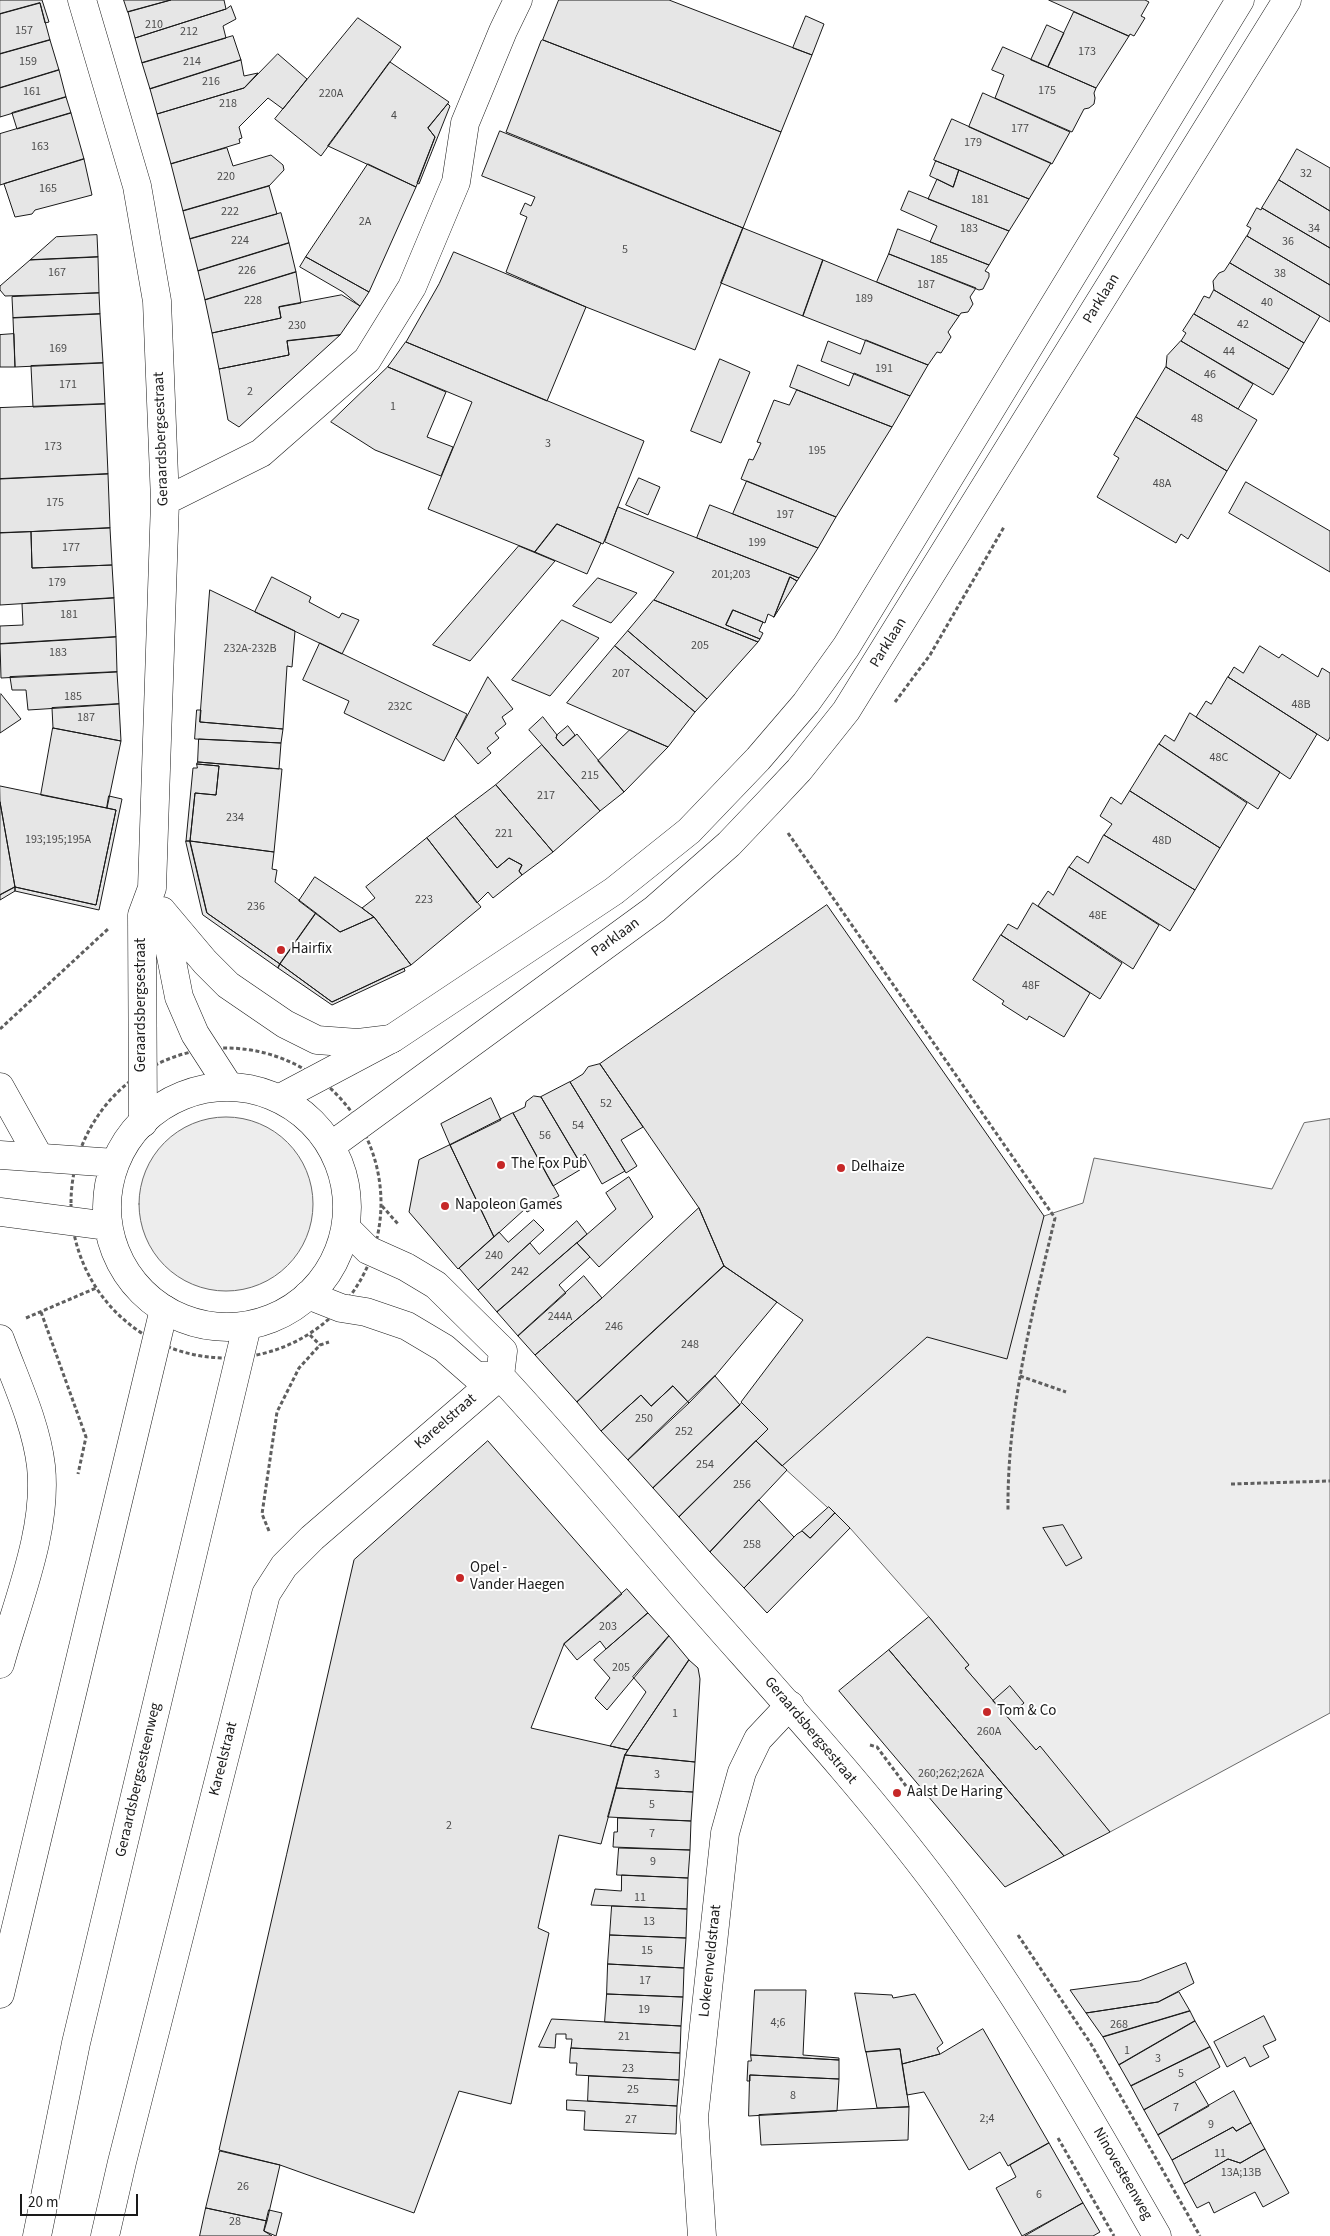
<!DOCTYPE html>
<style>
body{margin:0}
#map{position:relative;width:1330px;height:2236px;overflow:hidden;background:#fff;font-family:"Source Sans 3",sans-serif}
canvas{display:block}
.scale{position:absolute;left:20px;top:2194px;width:118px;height:22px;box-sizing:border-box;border:2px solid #1a1a1a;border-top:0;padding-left:6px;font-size:15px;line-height:18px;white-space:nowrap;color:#1a1a1a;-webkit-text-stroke:4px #fff;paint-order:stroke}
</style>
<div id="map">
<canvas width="1330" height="2236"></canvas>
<div class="scale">20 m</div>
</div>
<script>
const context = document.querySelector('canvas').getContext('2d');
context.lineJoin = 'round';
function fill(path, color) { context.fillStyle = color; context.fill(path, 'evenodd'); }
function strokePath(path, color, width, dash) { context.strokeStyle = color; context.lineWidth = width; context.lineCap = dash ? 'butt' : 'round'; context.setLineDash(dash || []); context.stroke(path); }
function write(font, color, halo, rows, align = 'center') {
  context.font = font + ' "Source Sans 3",sans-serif'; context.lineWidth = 4; context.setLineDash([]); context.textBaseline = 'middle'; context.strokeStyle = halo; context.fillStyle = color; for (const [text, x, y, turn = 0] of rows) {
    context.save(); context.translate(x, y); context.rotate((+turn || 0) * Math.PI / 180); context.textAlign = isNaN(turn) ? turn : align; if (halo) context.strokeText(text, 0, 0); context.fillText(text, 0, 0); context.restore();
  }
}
const built = new Path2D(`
 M139 1204a87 87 0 1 1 174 0a87 87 0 1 1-174 0Z
 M1330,1119V1713L1110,1832L1040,1747L1036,1750L965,1668L969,1665L929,1617L850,1528L782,1466L1044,1216L1083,1203L1094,1158L1272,1189L1304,1123Z`);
const building = new Path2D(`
 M0,0H42L49,22L45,23L40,3L0,14Z
 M124,0H171L128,12Z
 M171,0H224L226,9L135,38L128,12Z
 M559,0H669L812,55L781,132L543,40Z
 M1049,0H1145L1149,2L1141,16L1145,18L1134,36L1130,34L1129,36Z
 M40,3L50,40L0,54V14Z
 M231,6L236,19L223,26L226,38L142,63L135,38L226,9Z
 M1074,12L1129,36L1096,88L1048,67Z
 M806,16L824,24L812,55L793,48Z
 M358,18L401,47L321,156L275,119Z
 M1047,25L1064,33L1048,67L1031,60Z
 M233,36L241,60L150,89L142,63Z
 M50,40L59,70L0,88V54Z
 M543,40L781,132L743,228L506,132L541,41Z
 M1003,47L1096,88L1094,93L1095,98L1094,104L1089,108L1084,109L1072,132L995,98L1004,75L992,70Z
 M278,54L307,79L283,109L268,98L239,127L242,138L239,139L240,143L171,164L157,114L244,88Z
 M241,60L244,76L258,73L244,88L157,114L150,89Z
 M390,62L449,102L428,128L435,137L416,187L328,146Z
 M59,70L66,97L0,117V88Z
 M983,93L1070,132L1052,164L969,127Z
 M66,97L71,113L17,129L12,113Z
 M448,104L450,106L419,184L417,183L435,137L428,128Z
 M71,113L84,159L0,185V134Z
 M952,119L1051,163L1029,199L934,160Z
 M500,131L743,228L695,350L586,307L506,272L527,217L520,214L525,203L531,206L535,197L482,176Z
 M227,148L233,166L271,155L283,165L284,170L269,186L183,211L171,164Z
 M1297,149L1330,168V211L1279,180Z
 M84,159L92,195L35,210L32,214L15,217L4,184Z
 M936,161L959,170L953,187L930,176Z
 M368,164L416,187L369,292L306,257Z
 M959,170L1029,199L1009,231L928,199L937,179L953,187Z
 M1279,180L1330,211V248L1262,208Z
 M269,186L277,214L190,239L183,211Z
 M909,191L1009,231L989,265L930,242L937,226L901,210Z
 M1257,208L1261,210L1262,208L1330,248V285L1247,236L1251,228L1247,226Z
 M281,213L289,243L198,271L190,239Z
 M743,228L823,260L803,316L721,283Z
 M898,229L989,265L985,271L989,273V277L983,289L979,290L889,254Z
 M97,235L98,257L30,260L56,237Z
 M1247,236L1330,285V322L1230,263Z
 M289,243L296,272L205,300L198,271Z
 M454,252L586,307L547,401L406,342L439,284Z
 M889,254L976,288L970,297L973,304L968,312L961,313L959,316L877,282Z
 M98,257L99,293L5,296L0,290V286L30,260Z
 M306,257L369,292L360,306L343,292L300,267Z
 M823,260L959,316L948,332L951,337L941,353L937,352L928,365L803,316Z
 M1230,263L1320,316L1304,343L1214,290L1213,281L1219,273L1224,271Z
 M296,272L301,303L279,307L281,318L212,333L205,300Z
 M1214,290L1304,343L1289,369L1194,314L1204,296L1209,298Z
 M99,293L100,314L13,318L12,297Z
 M342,295L360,306L340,335L287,341L289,355L219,369L212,333L281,318L279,307Z
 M100,314L103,363L15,367L13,318Z
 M1194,314L1289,369L1273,395L1181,341L1186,333L1183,331Z
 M14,334L15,367H0V335Z
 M340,335L239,427L228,420L219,369L289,355L287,341Z
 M866,340L928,365L910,396L821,361L828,341L860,354Z
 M1181,341L1253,384L1238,409L1166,367L1167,356Z
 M406,342L644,441L603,544L557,524L535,552L428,509L472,402L388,367Z
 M720,359L750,372L721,443L691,431Z
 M103,363L105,404L33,407L31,366Z
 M798,365L849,386L854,373L910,396L892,427L790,387Z
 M388,367L446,392L427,437L453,447L441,476L375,450L331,422Z
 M1166,367L1257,420L1227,471L1136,417Z
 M797,390L892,427L836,517L741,479L749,459L753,460L761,443L757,442L774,400L789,405Z
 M105,404L108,474L0,479V408Z
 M1136,417L1227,471L1188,539L1181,534L1176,543L1097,497L1119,458L1114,455Z
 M108,474L110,528L0,533V479Z
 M639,478L660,487L648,515L626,505Z
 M747,481L836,517L818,548L733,514Z
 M1246,482L1330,531V572L1229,513Z
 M710,505L733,514L818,548L799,578L697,538Z
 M618,507L799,578L797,581L790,577L774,617L768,614L765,623L733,610L726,625L760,639L758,642L654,600L674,572L605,542Z
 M557,524L601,543L587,574L535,552Z
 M110,528L112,565L32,568L31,532Z
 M31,532L32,568L112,565L114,598L0,605V533Z
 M519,546L555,561L470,661L433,645Z
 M272,577L311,597L309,602L339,618L342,613L359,620L342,654L255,612Z
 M790,577L797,581L774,617Z
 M598,578L637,593L611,623L573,606Z
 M210,590L295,631L292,667L287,666L283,729L200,722Z
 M114,598L116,637L0,644V626L23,625L22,604Z
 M654,600L758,642L707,699L628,631Z
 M733,610L763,622L759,631L763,633L760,639L726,625Z
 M562,620L599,638L550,696L512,680Z
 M628,631L707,699L695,712L615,646Z
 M116,637L117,672L1,678L0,644Z
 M320,643L467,714L444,761L344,713L349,701L303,680Z
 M615,646L695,712L668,747L567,703Z
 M1260,646L1279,658L1282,654L1318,677L1322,668L1330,673V737L1328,741L1228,677L1234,667L1243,673Z
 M117,672L119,704L44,709L28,710L26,690H12L10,677Z
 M488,677L513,709L502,717L506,724L495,733L499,738L487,748L491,753L478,764L456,738Z
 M1228,677L1317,734L1290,779L1196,717L1206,701L1211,704Z
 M1,694L21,719L0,733V695Z
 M119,704L121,741L53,728L52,708Z
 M197,710H201L200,722L283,729L281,743L195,739Z
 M1190,713L1280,772L1258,809L1159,744L1165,735L1174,741Z
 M543,717L557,735L556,738L563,746L577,734L624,792L600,811L529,730Z
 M568,726L575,735L563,746L556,738L557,735Z
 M53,728L121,741L107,808L41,795Z
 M630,730L668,747L624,792L598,761Z
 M199,739L281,743L279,769L198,762Z
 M1159,744L1247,803L1220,848L1130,791Z
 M542,745L600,811L553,852L496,785Z
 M198,762L282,769L274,852L190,841L195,793L216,795L219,766L197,764Z
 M197,764L219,766L216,795L195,793L190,841H186L193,768H197Z
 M496,785L553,852L522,875L519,871L522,865L509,858L497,868L455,816Z
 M0,786L116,810L96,905L15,887L0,802Z
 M1130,791L1220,848L1195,890L1104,835L1112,824L1100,816L1111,797L1121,804Z
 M109,796L122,799L99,910L15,891V887L96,905L116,810L107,808Z
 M0,802L15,887L0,895Z
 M455,816L497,868L509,858L522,865L519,871L522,875L493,898L488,892L477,903L427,838Z
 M1104,835L1195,890L1170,931L1069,867L1077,856L1088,863Z
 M427,838L481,907L411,965L374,917L362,908L375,898L366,887Z
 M186,841H190L207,913L280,964L278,968L203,915Z
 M190,841L274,852L272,869L277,870L275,882L316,913L280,964L207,913Z
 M1069,867L1159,925L1133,969L1038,906L1048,891L1053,895Z
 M315,877L362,908L374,917L340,932L299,901Z
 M15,887V891L0,900V895Z
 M1033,903L1122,963L1100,999L1001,935L1008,924L1017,929Z
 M827,905L1044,1216L1007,1359L927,1337L782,1466L756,1441L768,1429L741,1402L803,1320L724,1266L699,1208L600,1064Z
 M316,913L340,932L374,917L411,965L332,1002L280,964Z
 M1001,935L1090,993L1064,1037L1029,1016L1027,1020L1002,1004L1004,1001L973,980Z
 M280,964L332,1002L404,968L405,971L332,1005L278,968Z
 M600,1064L643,1127L621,1140L637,1166L626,1173L570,1082L583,1074L588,1067Z
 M570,1082L625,1171L602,1184L585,1154L578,1159L541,1097Z
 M534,1096L541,1097L583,1168L553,1186L513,1113L525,1107L526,1102Z
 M491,1098L501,1120L450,1145L441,1124Z
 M513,1113L559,1196L527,1212L525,1209L494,1237L450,1145Z
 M450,1145L494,1237L458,1269L409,1212L419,1160Z
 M629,1177L653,1217L599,1267L577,1243L616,1209L606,1193Z
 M699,1208L724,1266L577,1402L535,1355L602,1298Z
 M534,1220L544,1230L478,1290L459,1268L499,1232L508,1242Z
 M577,1221L587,1234L497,1312L478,1290L530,1243L539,1254Z
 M577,1243L590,1257L559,1285L566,1293L518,1336L497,1312Z
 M724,1266L777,1302L715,1376L689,1403L673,1386L651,1406L641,1395L601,1431L577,1402Z
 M584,1276L602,1298L535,1355L518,1336Z
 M715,1376L740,1405L653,1488L628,1460Z
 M673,1386L689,1403L628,1460L601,1431L641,1395L651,1406Z
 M742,1403L768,1429L679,1517L653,1488Z
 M488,1441L622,1594L564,1644L531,1728L628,1750L625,1755L601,1844L559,1835L538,1928L549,1933L511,2104L459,2091L414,2213L280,2165L219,2150L354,1560Z
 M756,1441L787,1470L710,1552L679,1517Z
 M759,1500L794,1537L744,1588L710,1552Z
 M829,1507L835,1513L810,1538L802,1531Z
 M835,1513L850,1528L767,1613L744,1588L797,1534L802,1531L810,1538Z
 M1063,1525L1082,1558L1066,1566L1043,1528Z
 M627,1589L648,1613L606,1649L600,1641L577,1660L564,1644Z
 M648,1613L669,1636L607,1710L595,1698L610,1678L594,1660Z
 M929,1617L969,1665L965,1668L1036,1750L1040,1746L1110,1832L1064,1856L889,1650Z
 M669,1636L689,1660L628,1750L610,1746L646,1692L633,1677Z
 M889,1650L1064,1856L1005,1887L839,1691Z
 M689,1660L698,1668L700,1679L695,1762L625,1755Z
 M1010,1686L1024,1703L1007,1717L993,1701Z
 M625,1755L695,1762L693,1792L616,1788Z
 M616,1788L693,1792L691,1821L608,1817Z
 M618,1818L691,1821L690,1850L613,1847L614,1832H617Z
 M619,1848L690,1850L688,1878L617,1875Z
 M622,1875L688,1878L687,1909L591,1905L595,1889L621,1891Z
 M612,1906L687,1909L686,1938L610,1935Z
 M610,1935L686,1938L684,1968L608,1964Z
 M1186,1963L1194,1983L1158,2002L1086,2013L1070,1990L1139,1981Z
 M608,1964L684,1968L683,1997L607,1994Z
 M755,1990H806L803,2055L839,2058V2060L751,2055Z
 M1179,1992L1190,2011L1103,2037L1086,2013L1158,2002Z
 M855,1993L892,1995L893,1998L915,1994L943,2043L937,2048L940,2054L902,2064L900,2049L866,2052Z
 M607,1994L683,1997L681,2026L605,2022Z
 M1190,2011L1195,2021L1119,2065L1103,2037Z
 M1264,2016L1276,2040L1263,2046L1269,2057L1250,2067L1245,2057L1227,2067L1214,2042Z
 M552,2019L681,2026L680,2053L571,2048L572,2039H566V2034H556L555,2048L539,2047Z
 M1195,2021L1210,2047L1131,2086L1119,2065Z
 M983,2029L1049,2143L1008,2166L1000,2152L969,2170L924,2092L907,2095L902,2064L940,2054Z
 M1210,2047L1220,2067L1144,2110L1131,2086Z
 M571,2048L680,2053L679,2080L576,2075L577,2063H570Z
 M900,2049L909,2107L877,2108L866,2052Z
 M751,2055L839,2060V2079L750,2075V2081H747L748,2061H751Z
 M750,2075L839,2079L837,2111L749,2116Z
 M589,2076L679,2080L677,2106L588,2101Z
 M1195,2082L1209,2106L1158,2135L1144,2110Z
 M1234,2091L1251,2123L1236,2131L1233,2127L1172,2160L1158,2135Z
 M567,2100L677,2106L676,2134L584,2130L585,2111L567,2110Z
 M909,2107L908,2140L761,2145L759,2115Z
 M1251,2123L1265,2149L1240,2163L1228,2159L1184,2184L1172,2160L1233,2127L1236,2131Z
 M1049,2143L1083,2203L1022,2236L996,2188L1016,2177L1010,2165Z
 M1265,2149L1289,2193L1263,2207L1255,2192L1214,2213L1209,2202L1197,2208L1184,2184L1228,2159L1240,2163Z
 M220,2151L280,2165L267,2221L206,2208Z
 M1083,2203L1100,2232L1093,2236H1025Z
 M206,2208L267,2221L264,2231L272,2236H200Z
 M269,2210L282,2213L276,2236L264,2231Z`);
const path = new Path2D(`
 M895,702L930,655L1004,527
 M788,833L1055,1218C1032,1314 1007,1411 1008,1510
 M0,1029L108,929
 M71 1203a155 155 0 1 1 310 0a155 155 0 1 1-310 0Z
 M382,1206L398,1224
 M41,1312L86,1437L78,1474
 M26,1318L96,1288
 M310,1335L320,1345
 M1020,1376L1066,1392
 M1231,1484L1330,1481
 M269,1531L262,1514L277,1412L299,1368L320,1345L329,1342
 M870,1745L877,1747L906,1786
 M1018,1935L1091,2044L1200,2236
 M1058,2138L1114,2236`);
const minor = new Path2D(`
 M82,0L137,186L157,301L165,501L152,888L142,915L143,1123
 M165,501L261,453L367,360L412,287L456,182L465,123L503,31L518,0
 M162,911L205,962L228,985L285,1024L317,1040L358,1043L391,1039
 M162,911L179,997L195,1034L228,1085
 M0,1087L39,1157
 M0,1339C15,1380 36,1423 41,1466C48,1530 17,1602 0,1664
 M105,2236L122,2162L266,1594L284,1566L312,1538L500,1376
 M702,2236L694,2117L725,1833L742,1772L758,1739L790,1705`);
const secondary = new Path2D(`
 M347,1229L368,1250L406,1267L436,1285L503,1351L500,1376C566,1447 627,1521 690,1594C775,1691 863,1786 940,1889C1021,1999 1090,2118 1157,2236
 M308,1295L341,1308L366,1312L407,1326L444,1348L476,1376H500`);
const primary = new Path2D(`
 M107 1207a120 120 0 1 1 240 0a120 120 0 1 1-240 0Z
 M280,1098L393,1038L614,891L689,831L758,759L806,703L846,647L1240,0
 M332,1145L655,909L729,844L768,803L799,770L846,711L1287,0
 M0,1155L115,1163
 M0,1212L108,1226`);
const trunk = new Path2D(`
 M0,1994L164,1309
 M37,2236L76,2043L247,1326`);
const markers = [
 [281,950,5,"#c62828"],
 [501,1165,5,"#c62828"],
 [841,1168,5,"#c62828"],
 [445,1206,5,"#c62828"],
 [460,1578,5,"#c62828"],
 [987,1712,5,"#c62828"],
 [897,1793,5,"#c62828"]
];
const numberNames = [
 ["210",154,25],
 ["157",24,31],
 ["212",189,32],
 ["173",1087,52],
 ["159",28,62],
 ["214",192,62],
 ["216",211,82],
 ["175",1047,91],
 ["161",32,92],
 ["220A",331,94],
 ["218",228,104],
 ["4",394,116],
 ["177",1020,129],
 ["179",973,143],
 ["163",40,147],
 ["32",1306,174],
 ["220",226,177],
 ["165",48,189],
 ["181",980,200],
 ["222",230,212],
 ["2A",365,222],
 ["183",969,229],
 ["34",1314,229],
 ["224",240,241],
 ["36",1288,242],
 ["5",625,250],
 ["185",939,260],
 ["226",247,271],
 ["167",57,273],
 ["38",1280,274],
 ["187",926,285],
 ["189",864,299],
 ["228",253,301],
 ["40",1267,303],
 ["42",1243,325],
 ["230",297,326],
 ["169",58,349],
 ["44",1229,352],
 ["191",884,369],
 ["46",1210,375],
 ["171",68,385],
 ["2",250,392],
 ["1",393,407],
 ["48",1197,419],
 ["3",548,444],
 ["173",53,447],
 ["195",817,451],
 ["48A",1162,484],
 ["175",55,503],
 ["197",785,515],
 ["199",757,543],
 ["177",71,548],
 ["201;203",731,575],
 ["179",57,583],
 ["181",69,615],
 ["205",700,646],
 ["232A-232B",250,649],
 ["183",58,653],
 ["207",621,674],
 ["185",73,697],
 ["48B",1301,705],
 ["232C",400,707],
 ["187",86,718],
 ["48C",1219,758],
 ["215",590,776],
 ["217",546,796],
 ["234",235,818],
 ["221",504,834],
 ["193;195;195A",58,840],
 ["48D",1162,841],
 ["223",424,900],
 ["236",256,907],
 ["48E",1098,916],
 ["48F",1031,986],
 ["52",606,1104],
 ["54",578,1126],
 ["56",545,1136],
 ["240",494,1256],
 ["242",520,1272],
 ["244A",560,1317],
 ["246",614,1327],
 ["248",690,1345],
 ["250",644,1419],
 ["252",684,1432],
 ["254",705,1465],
 ["256",742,1485],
 ["258",752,1545],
 ["203",608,1627],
 ["205",621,1668],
 ["1",675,1714],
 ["260A",989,1732],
 ["260;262;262A",951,1774],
 ["3",657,1775],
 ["5",652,1805],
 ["2",449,1826],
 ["7",652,1834],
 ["9",653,1862],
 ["11",640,1898],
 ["13",649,1922],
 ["15",647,1951],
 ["17",645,1981],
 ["19",644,2010],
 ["4;6",778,2023],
 ["268",1119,2025],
 ["21",624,2037],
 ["1",1127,2051],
 ["3",1158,2059],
 ["23",628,2069],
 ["5",1181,2074],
 ["25",633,2090],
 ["8",793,2096],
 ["7",1176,2108],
 ["2;4",987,2119],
 ["27",631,2120],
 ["9",1211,2125],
 ["11",1220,2154],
 ["13A;13B",1241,2173],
 ["26",243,2187],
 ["6",1039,2195],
 ["28",235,2222]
];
const streetNames = [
 ["Parklaan",1102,299,-58],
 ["Geraardsbergsestraat",162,439,-92],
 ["Parklaan",889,643,-58],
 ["Parklaan",616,938,-36],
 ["Geraardsbergsestraat",142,1005,-90],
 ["Kareelstraat",446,1422,-41],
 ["Geraardsbergsestraat",810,1731,50],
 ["Kareelstraat",224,1759,-76],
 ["Geraardsbergsesteenweg",139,1780,-77],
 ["Lokerenveldstraat",711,1961,-84],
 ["Ninovesteenweg",1122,2174,60]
];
const poiNames = [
 ["Hairfix",291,950],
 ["The Fox Pub",511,1165],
 ["Delhaize",851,1168],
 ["Napoleon Games",455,1206],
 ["Opel -",470,1569],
 ["Vander Haegen",470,1586],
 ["Tom & Co",997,1712],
 ["Aalst De Haring",907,1793]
];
fill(built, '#ededed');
strokePath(built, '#6a6a6a', 1);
fill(building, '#e6e6e6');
strokePath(building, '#1a1a1a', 1);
strokePath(minor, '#1a1a1a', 29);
strokePath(secondary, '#1a1a1a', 29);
strokePath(primary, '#1a1a1a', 29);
strokePath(trunk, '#1a1a1a', 29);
strokePath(path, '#5f5f5f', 3, [4, 2.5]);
strokePath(minor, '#fff', 28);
strokePath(secondary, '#fff', 28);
strokePath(primary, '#fff', 28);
strokePath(trunk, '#fff', 28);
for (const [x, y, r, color] of markers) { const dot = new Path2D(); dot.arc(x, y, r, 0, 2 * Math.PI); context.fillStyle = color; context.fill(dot); strokePath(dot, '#fff', 2); }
write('12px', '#4d4d4d', null, numberNames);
write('15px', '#1a1a1a', '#fff', streetNames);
write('15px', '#1a1a1a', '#fff', poiNames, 'left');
</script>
